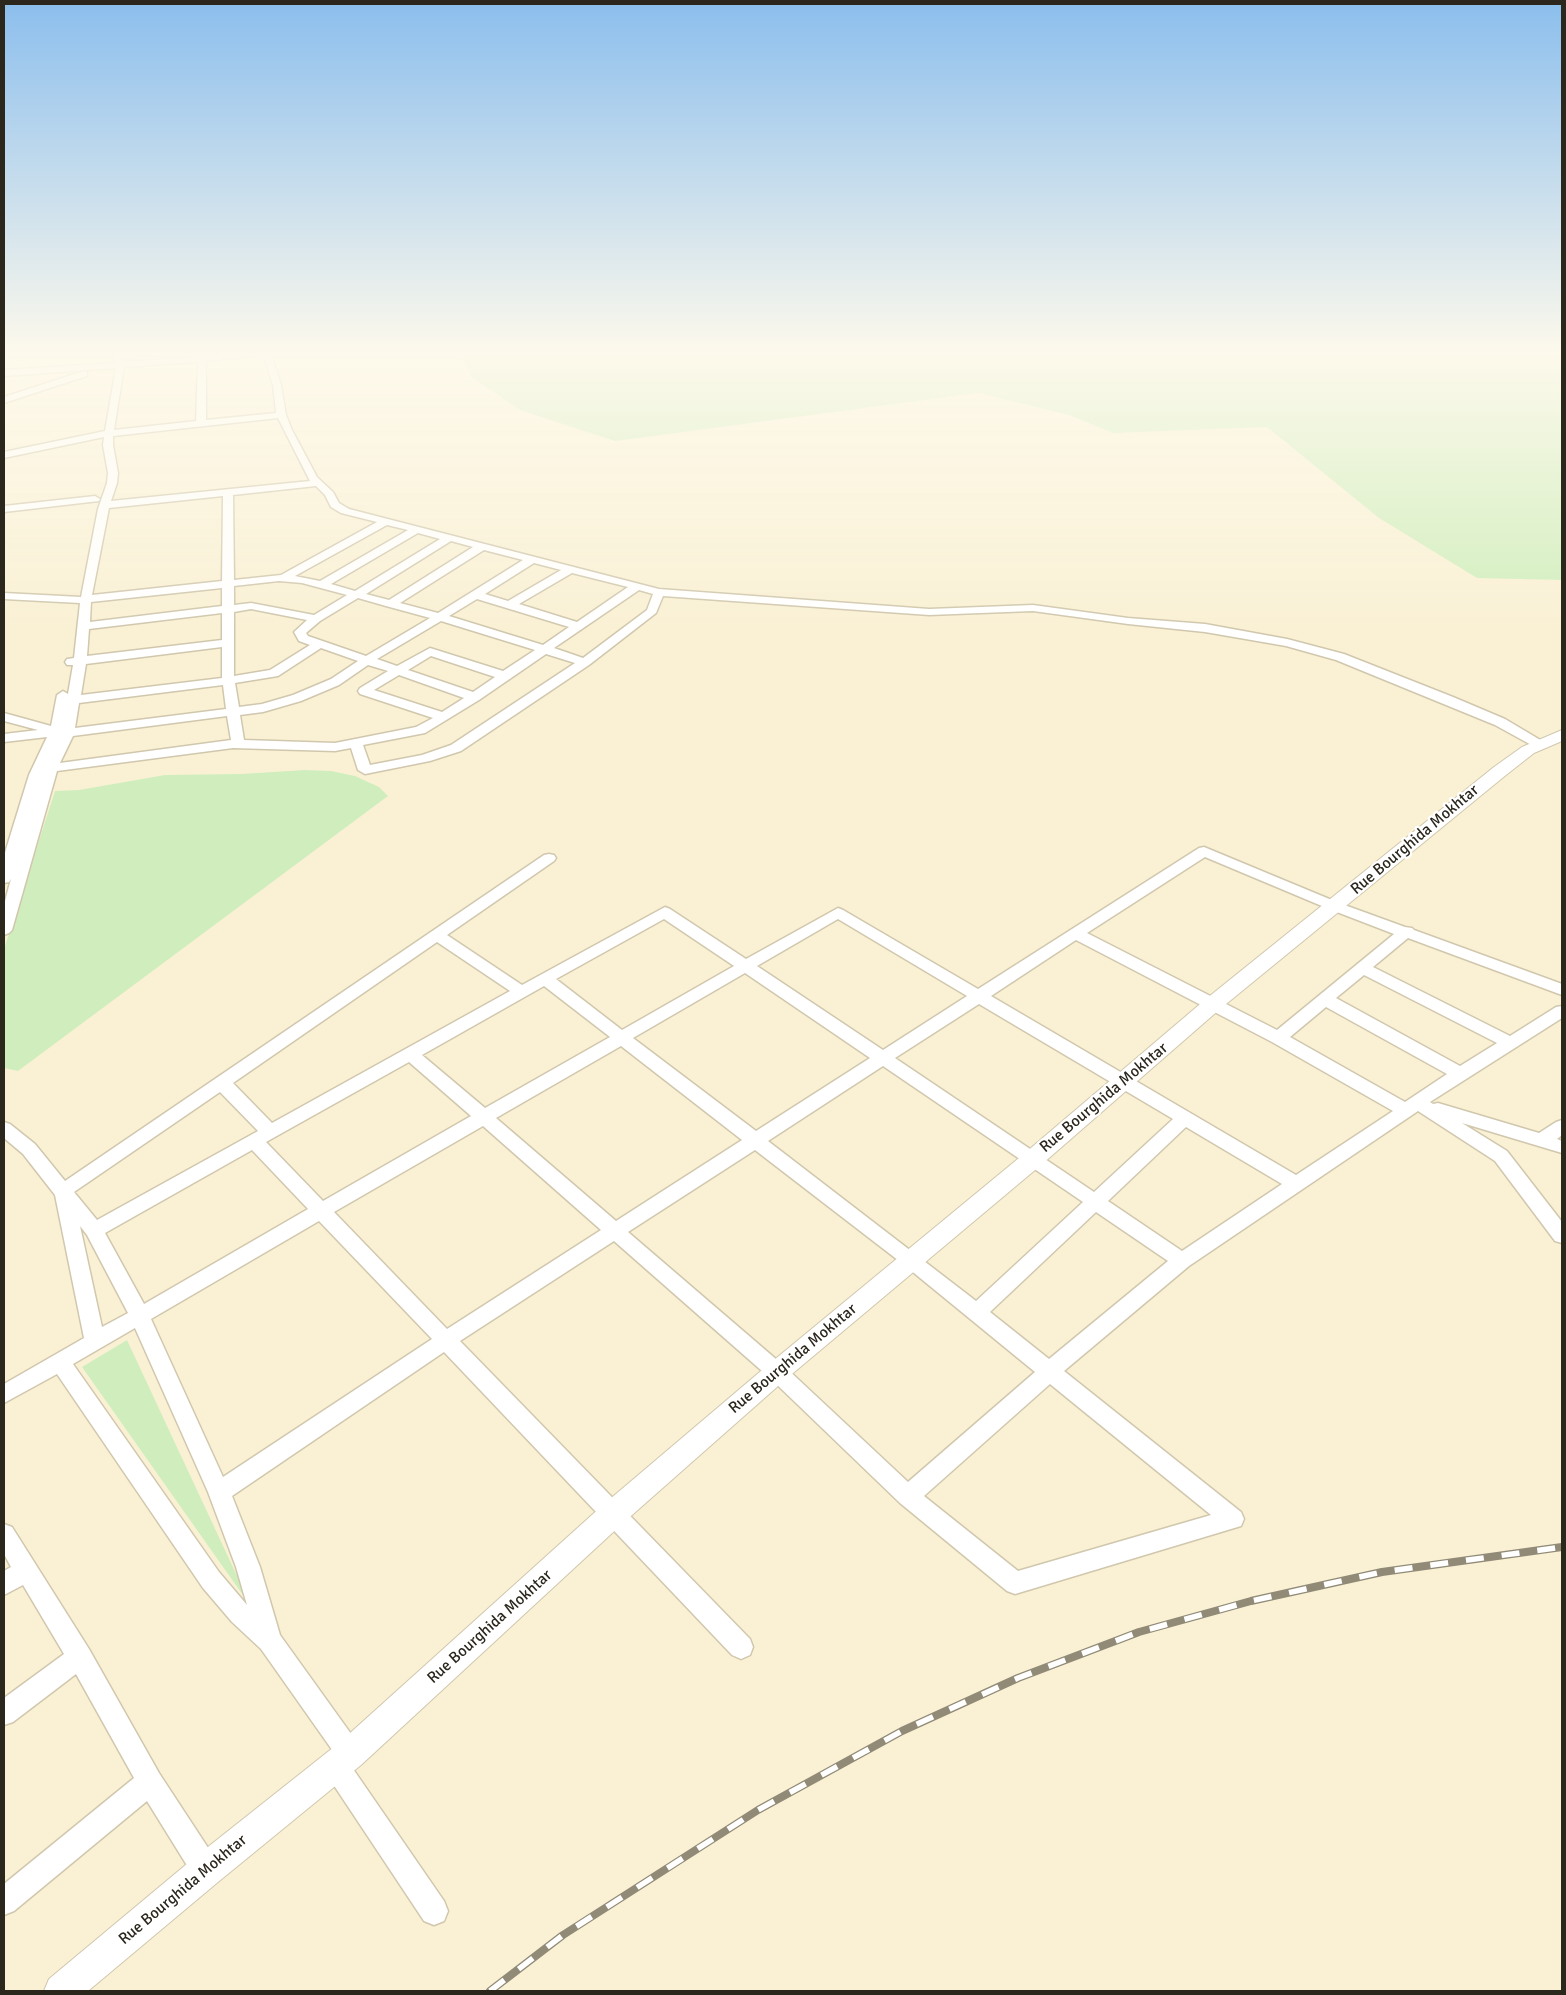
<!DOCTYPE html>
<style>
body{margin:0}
#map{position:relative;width:1566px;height:1995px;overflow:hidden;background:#faf1d5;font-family:Signika,sans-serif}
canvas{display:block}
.frame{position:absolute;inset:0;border:5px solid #2b271d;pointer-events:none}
</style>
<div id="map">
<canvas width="1566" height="1995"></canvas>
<div class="frame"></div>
</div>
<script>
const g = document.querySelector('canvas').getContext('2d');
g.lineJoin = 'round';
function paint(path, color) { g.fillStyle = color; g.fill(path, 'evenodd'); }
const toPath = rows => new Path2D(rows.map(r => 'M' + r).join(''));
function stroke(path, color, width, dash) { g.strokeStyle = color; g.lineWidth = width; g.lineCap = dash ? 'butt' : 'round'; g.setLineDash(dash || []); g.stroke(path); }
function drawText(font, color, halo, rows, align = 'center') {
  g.font = font + ' Signika,sans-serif'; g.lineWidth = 4.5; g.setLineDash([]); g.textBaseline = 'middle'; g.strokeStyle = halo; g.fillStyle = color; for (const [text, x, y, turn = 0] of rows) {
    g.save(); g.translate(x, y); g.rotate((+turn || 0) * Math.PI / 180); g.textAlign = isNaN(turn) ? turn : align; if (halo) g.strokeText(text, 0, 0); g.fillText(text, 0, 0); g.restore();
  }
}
const green = toPath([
 [459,351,1562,351,1562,580,1477,578,1379,518,1267,427,1113,433,1069,415,978,393,615,441,520,410,471,377],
 [305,770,331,771,355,776,379,787,388,796,18,1071,4,1068,4,949,55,791,79,790,165,775,241,774],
 [127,1340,252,1608,82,1367]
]);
const minor = toPath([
 [112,351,120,351,123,362,196,357,192,351,200,351,204,356,247,351,266,351,271,354,281,385,286,415,292,430,317,477,333,492,339,503,349,509,659,589,929,609,1033,605,1128,618,1205,624,1287,639,1344,654,1453,697,1505,719,1547,744,1545,747,1535,747,1495,725,1336,660,1286,646,1205,632,1128,624,1033,611,929,615,663,596,656,613,589,665,461,751,430,761,365,774,358,770,351,748,335,751,233,748,57,771,12,930,9,933,4,935,4,905,11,879,9,882,4,883,4,856,29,775,47,737,4,742,4,734,38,730,4,721,4,713,51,726,57,695,63,691,68,694,73,665,67,665,65,662,67,659,74,658,80,603,4,599,4,593,81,597,98,509,107,483,108,473,103,445,104,437,4,458,4,452,105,431,116,368,4,376,4,370,115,363,112,351],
 [260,355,264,357,273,385,276,413,206,420,206,361,260,355],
 [198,362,196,421,114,430,124,367,198,362],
 [278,418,310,481,111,501,117,483,118,473,113,445,113,436,278,418],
 [316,486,325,495,331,507,341,513,377,522,281,575,234,580,233,495,316,486],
 [223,496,222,581,92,595,109,508,223,496],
 [387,525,408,530,320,581,295,576,387,525],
 [418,533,440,539,355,591,331,584,418,533],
 [451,541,473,547,389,600,366,594,451,541],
 [484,550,523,560,438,613,400,603,484,550],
 [534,563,561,570,508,601,485,594,534,563],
 [572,573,628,587,577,622,519,604,572,573],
 [279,581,302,583,347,595,314,615,251,603,234,605,234,586,279,581],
 [222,588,222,606,90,622,91,602,222,588],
 [639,590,653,594,647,610,583,658,554,648,639,590],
 [358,598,386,606,430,618,366,656,308,636,306,633,320,621,358,598],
 [477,599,569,627,543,645,449,616,477,599],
 [251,609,307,620,294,632,299,641,310,645,270,670,234,676,234,612,251,609],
 [222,613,222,640,87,656,89,629,222,613],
 [441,621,535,650,503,671,430,648,397,666,377,659,441,621],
 [222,647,222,678,81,695,86,664,222,647],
 [321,648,358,661,331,679,293,695,262,704,239,707,235,683,278,676,321,648],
 [546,654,575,663,451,745,422,755,370,765,363,745,425,733,479,700,546,654],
 [431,656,495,677,473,692,408,670,431,656],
 [368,665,388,671,360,688,358,691,360,694,433,718,416,727,335,743,244,740,240,715,263,712,301,701,339,685,368,665],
 [399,675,464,698,442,712,374,690,399,675],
 [223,685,226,709,75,728,79,703,223,685],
 [227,716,231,740,60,763,73,736,227,716],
 [84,371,87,372,87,376,4,403,4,397,84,371],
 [95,496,100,499,99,501,4,512,4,506,95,496],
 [1204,847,1339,903,1405,927,1412,928,1414,930,1562,984,1562,995,1408,938,1373,967,1510,1036,1556,1007,1562,1006,1562,1018,1430,1102,1433,1104,1438,1103,1539,1133,1556,1122,1562,1120,1562,1135,1557,1139,1562,1141,1562,1153,1462,1123,1507,1151,1562,1222,1562,1243,1555,1241,1495,1161,1418,1111,1189,1266,1064,1371,1241,1512,1244,1519,1241,1526,1015,1594,1007,1591,900,1503,770,1378,614,1241,460,1341,750,1639,753,1647,750,1655,741,1659,732,1655,444,1352,232,1496,260,1567,280,1635,359,1745,363,1754,359,1763,351,1766,444,1901,448,1911,444,1921,434,1925,424,1921,327,1775,323,1766,327,1757,335,1754,261,1649,232,1622,203,1588,57,1374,4,1403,4,1384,84,1338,55,1195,23,1154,4,1138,4,1122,10,1124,35,1144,65,1181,544,855,549,854,554,855,556,858,554,861,447,935,522,985,665,907,670,909,746,959,838,908,843,910,978,989,1199,848,1204,847],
 [1205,857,1329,909,1394,934,1277,1030,1087,933,1205,857],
 [664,919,734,966,622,1030,556,979,664,919],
 [838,919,967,996,883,1050,757,966,838,919],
 [1076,940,1272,1042,1393,1111,1296,1175,991,996,1076,940],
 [437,942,510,991,272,1123,233,1083,437,942],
 [745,973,870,1058,756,1131,633,1038,745,973],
 [1364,975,1497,1043,1460,1066,1336,998,1364,975],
 [544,986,610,1037,485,1108,422,1055,544,986],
 [979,1004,1173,1119,1094,1192,895,1058,979,1004],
 [1326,1007,1447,1074,1405,1102,1290,1037,1326,1007],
 [621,1046,742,1140,616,1221,496,1118,621,1046],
 [409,1062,471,1116,323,1201,266,1142,409,1062],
 [883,1066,1083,1202,976,1301,768,1141,883,1066],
 [220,1092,258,1131,97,1220,74,1192,220,1092],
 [483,1126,601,1230,447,1329,334,1212,483,1126],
 [1186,1127,1282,1184,1182,1251,1108,1201,1186,1127],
 [252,1150,308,1209,144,1304,105,1233,252,1150],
 [755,1150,903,1264,1035,1372,908,1482,784,1366,628,1232,755,1150],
 [1096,1212,1168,1261,1049,1359,990,1312,1096,1212],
 [319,1221,432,1339,223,1477,151,1319,319,1221],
 [80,1226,87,1235,128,1313,102,1327,80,1226],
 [135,1328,208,1492,236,1567,247,1605,219,1572,73,1364,135,1328],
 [1050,1384,1211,1515,1018,1571,924,1496,1050,1384],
 [4,1524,12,1527,89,1649,159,1773,216,1860,219,1870,216,1880,206,1883,196,1880,147,1801,14,1911,4,1915,4,1884,134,1778,76,1674,13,1722,4,1725,4,1698,64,1654,23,1585,4,1595,4,1571,11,1567,4,1554,4,1524]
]);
const major = toPath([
 [1562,730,1562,741,1534,753,1506,775,1220,1009,1041,1165,786,1379,623,1523,361,1765,218,1882,88,1991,44,1991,49,1979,194,1858,339,1743,603,1505,768,1365,1025,1153,1206,999,1494,767,1522,747,1562,730]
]);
const rail = toPath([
 [490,1991,563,1935,758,1810,902,1731,1018,1678,1139,1632,1251,1601,1382,1572,1562,1547]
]);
const nearStreetnames = [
 ["Rue Bourghida Mokhtar",1415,840,-40],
 ["Rue Bourghida Mokhtar",1104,1098,-40],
 ["Rue Bourghida Mokhtar",793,1359,-40],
 ["Rue Bourghida Mokhtar",490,1627,-42],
 ["Rue Bourghida Mokhtar",183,1890,-40]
];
paint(green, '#d0eebd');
stroke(minor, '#d0c7ad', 3);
stroke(major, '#d0c7ad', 2);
paint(minor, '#fff');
paint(major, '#fff');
stroke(rail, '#908a77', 8);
stroke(rail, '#fff', 5.5, [18]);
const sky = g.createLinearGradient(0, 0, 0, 630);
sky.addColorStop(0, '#8bbeed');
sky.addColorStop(0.56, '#fdf9ec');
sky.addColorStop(1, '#fdf9ec00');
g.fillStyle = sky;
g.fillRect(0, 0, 1566, 630);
drawText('16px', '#2b271d', '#fff', nearStreetnames);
</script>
